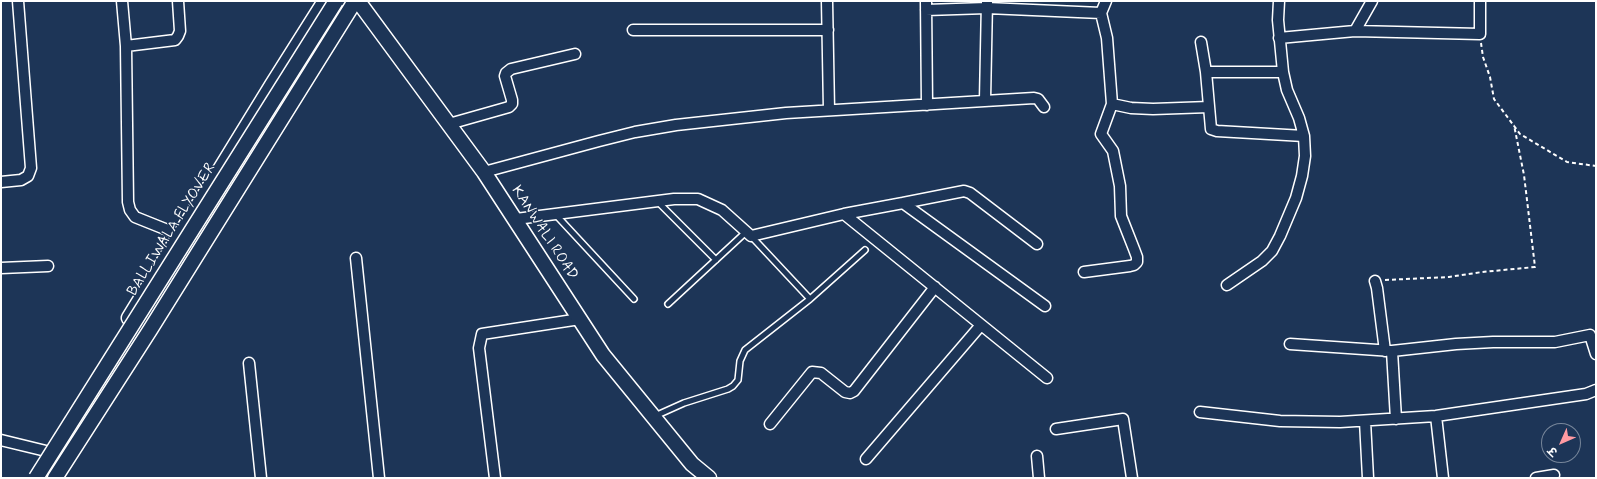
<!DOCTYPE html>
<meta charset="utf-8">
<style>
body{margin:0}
#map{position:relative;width:1597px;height:479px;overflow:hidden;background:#1d3557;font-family:Mynerve,"Playpen Sans Deva",sans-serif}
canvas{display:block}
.frame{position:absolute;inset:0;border:2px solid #fff;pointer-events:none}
.north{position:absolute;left:1541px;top:423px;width:40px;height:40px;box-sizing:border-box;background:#1d3557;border:1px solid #77869a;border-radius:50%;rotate:225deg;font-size:11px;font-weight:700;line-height:16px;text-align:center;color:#fff}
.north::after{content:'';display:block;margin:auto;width:14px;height:18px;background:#ff9aa2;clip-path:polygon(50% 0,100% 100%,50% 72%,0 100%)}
</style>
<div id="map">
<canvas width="1597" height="479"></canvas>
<div class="frame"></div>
<div class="north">उ</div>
</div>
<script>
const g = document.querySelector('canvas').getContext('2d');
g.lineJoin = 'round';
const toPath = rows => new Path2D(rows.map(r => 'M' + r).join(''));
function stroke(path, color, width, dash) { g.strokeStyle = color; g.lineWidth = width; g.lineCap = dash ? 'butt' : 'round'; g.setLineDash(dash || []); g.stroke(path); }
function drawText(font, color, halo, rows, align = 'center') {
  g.font = font + ' Mynerve,sans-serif'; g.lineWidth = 3; g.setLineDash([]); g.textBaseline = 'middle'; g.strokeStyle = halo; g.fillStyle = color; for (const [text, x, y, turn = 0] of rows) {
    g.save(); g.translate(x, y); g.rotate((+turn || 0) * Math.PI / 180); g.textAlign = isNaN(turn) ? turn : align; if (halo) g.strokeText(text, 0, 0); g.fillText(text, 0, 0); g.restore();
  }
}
const path = toPath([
 [1481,43,1483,57,1490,77,1494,99,1520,134,1567,162,1596,166],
 [1385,280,1449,277,1482,272,1535,267,1524,175,1514,125]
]);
const lane = toPath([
 [658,202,716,260],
 [556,215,634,299],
 [751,236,810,299,865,250],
 [668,304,746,232],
 [655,416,684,403,728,389,733,386,738,380,740,361,745,350,810,299]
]);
const street = toPath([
 [122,1,126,46,128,202,130,210,135,217,180,235],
 [827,1,829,110],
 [926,1,927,105],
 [1106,1,1101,13,1107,38,1112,104,1131,108,1153,109,1209,107],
 [926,10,987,8,1101,13],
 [633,30,828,30],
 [1355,31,1372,1],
 [1279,38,1355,31,1480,34,1480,1],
 [1201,42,1206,72,1211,129,1217,131,1304,136,1299,118,1287,90,1283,72,1278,20,1279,1],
 [126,46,175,40,178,36,180,31,178,1],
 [1206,72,1283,72],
 [985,100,987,1],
 [449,124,509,107,512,104,512,100,505,76,506,73,511,69,575,54],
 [484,172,599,141,635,132,676,125,786,113,1034,98,1038,99,1044,107],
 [1,182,21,180,28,176,31,168,18,1],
 [903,203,964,191,970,193,1037,244],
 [844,214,1047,378],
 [516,219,674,199,698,199,722,210,751,236,844,214,903,203,1045,306],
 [356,258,379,478],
 [1,268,48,266],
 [1084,272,1130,266,1134,265,1137,262,1137,257,1134,249,1121,216,1120,186,1113,151,1101,134,1112,104],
 [1375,281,1377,288,1385,351],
 [1227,285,1262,261,1272,251,1280,236,1296,198,1302,176,1305,156,1304,136],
 [1290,344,1392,351,1396,419],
 [1392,351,1456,344,1493,342,1555,342,1590,335,1596,354],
 [249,363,261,478],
 [1200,412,1280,421,1340,422,1436,416,1586,394,1596,390],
 [1436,416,1443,478],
 [1365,421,1368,478],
 [770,424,812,372,821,373,845,392,850,393,854,391,935,287],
 [1056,429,1123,419,1132,478],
 [1,440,46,451],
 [1037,456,1039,478],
 [866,459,981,325],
 [495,478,479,348,482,334,580,319],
 [1536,478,1554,475]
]);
const secondary = toPath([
 [358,1,484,172,603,355,692,464,709,478],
 [129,318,272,85,325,1],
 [55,478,150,330,355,1]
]);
const secondaryBridge = toPath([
 [36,478,336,1]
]);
const streetNames = [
 ["BALLIWALA FLYOVER",172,230,-58],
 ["KANWALI ROAD",544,233,57]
];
stroke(lane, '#fff', 8);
stroke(street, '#fff', 13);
stroke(secondary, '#fff', 17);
stroke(path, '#fff', 2, [4, 3]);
stroke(lane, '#1d3557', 5);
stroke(street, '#1d3557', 10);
stroke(secondary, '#1d3557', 14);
stroke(secondaryBridge, '#fff', 17, []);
stroke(secondaryBridge, '#1d3557', 14);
drawText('15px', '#fff', '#1d3557', streetNames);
</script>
